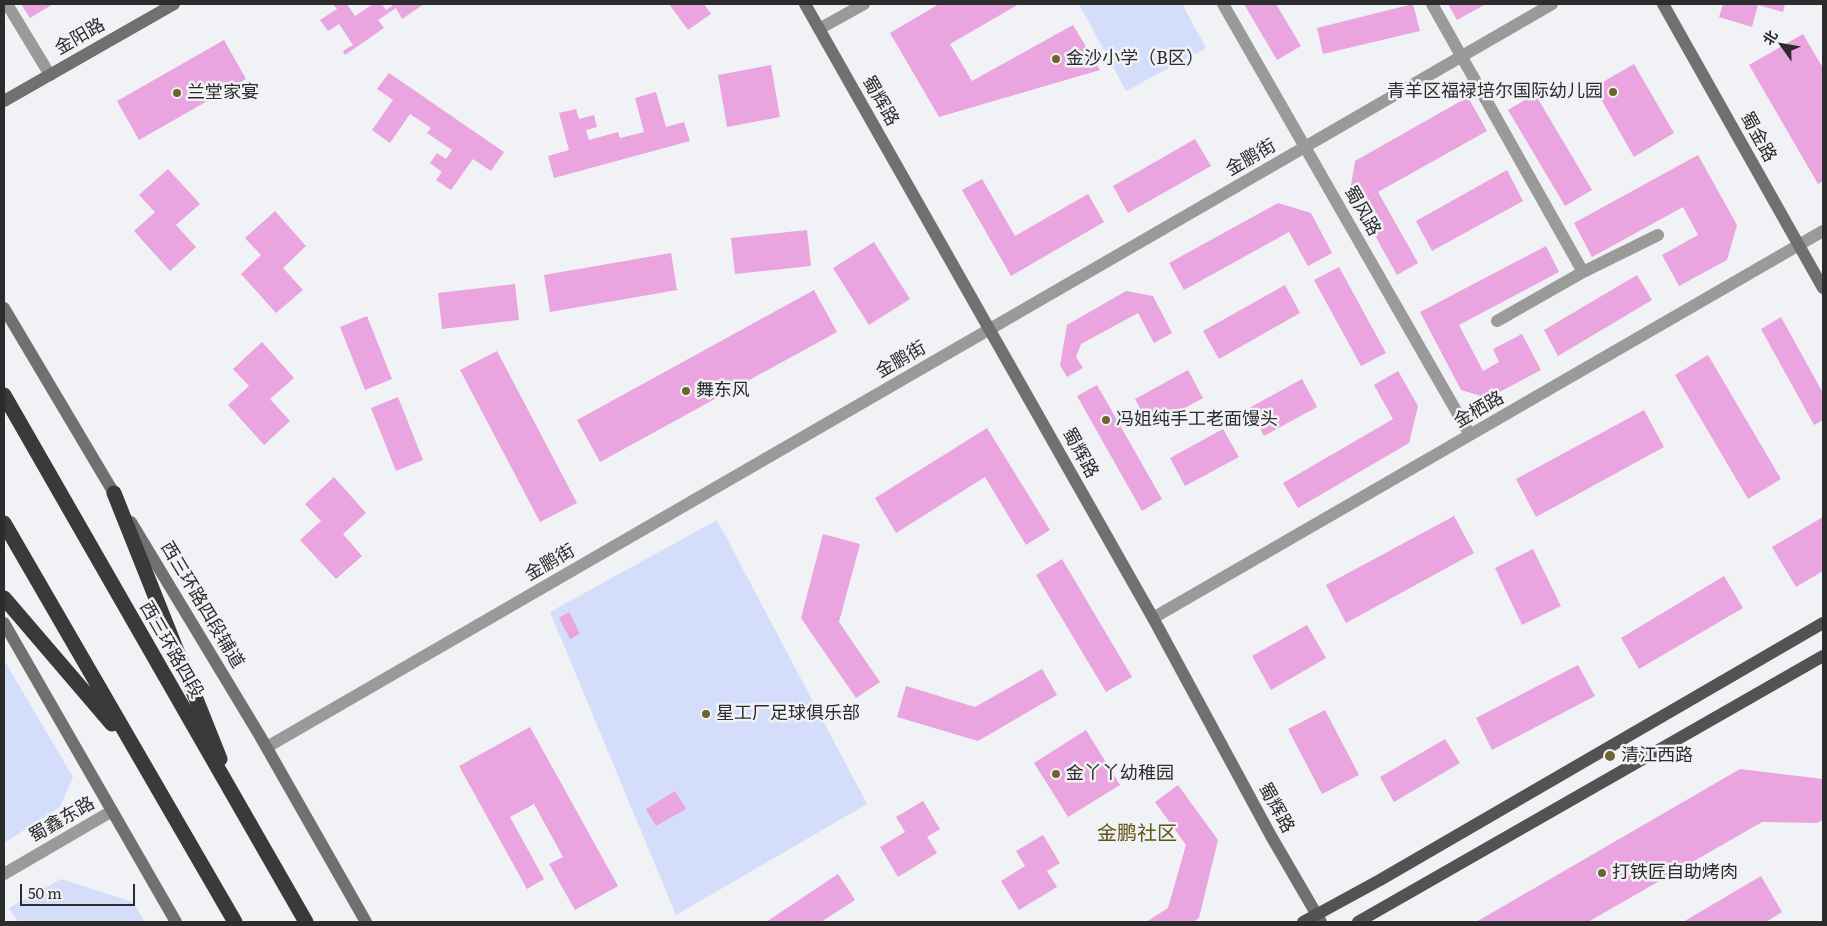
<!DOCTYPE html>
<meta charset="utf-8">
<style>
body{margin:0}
#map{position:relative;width:1827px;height:926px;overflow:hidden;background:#f1f2f5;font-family:Literata,"Noto Sans SC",serif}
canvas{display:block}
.frame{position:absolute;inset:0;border:5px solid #2c2c2d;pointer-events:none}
.north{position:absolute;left:1757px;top:20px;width:50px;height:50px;-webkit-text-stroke:4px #f1f2f5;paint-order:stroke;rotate:302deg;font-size:14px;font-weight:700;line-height:20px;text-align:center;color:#2c2c2d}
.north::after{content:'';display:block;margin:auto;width:18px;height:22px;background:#2c2c2d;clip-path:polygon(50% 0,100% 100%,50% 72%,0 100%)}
.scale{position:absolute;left:20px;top:884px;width:115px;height:22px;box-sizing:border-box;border:2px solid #2c2c2d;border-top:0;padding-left:6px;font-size:15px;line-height:18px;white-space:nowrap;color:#2c2c2d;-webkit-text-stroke:4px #f1f2f5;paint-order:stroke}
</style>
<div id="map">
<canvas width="1827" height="926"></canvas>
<div class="frame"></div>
<div class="north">北</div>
<div class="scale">50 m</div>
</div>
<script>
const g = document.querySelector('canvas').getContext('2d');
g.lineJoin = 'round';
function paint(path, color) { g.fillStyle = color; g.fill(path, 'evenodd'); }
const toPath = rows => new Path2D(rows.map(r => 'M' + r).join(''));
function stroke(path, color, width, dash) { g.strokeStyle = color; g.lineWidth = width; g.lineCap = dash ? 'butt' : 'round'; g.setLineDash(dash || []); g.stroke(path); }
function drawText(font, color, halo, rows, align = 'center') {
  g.font = font + ' Literata,"Noto Sans SC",serif'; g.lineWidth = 5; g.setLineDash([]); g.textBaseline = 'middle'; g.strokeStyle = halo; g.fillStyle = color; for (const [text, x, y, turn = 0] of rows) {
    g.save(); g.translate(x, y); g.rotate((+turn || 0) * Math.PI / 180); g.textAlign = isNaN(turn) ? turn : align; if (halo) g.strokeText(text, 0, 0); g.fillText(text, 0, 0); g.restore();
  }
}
const green = toPath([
 [1079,4,1182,4,1206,48,1126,91],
 [717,520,867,804,676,915,550,612],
 [4,660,73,777,60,807,4,843],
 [61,879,133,902,145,922,18,922,9,908]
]);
const building = toPath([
 [21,4,53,4,30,18],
 [333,4,347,4,355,16,373,4,382,4,386,10,395,4,424,4,402,19,396,8,378,20,384,28,345,55,343,51,353,45,339,24,328,31,320,20,337,9],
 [669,4,704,4,711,14,688,30],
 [939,4,1019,4,950,44,972,81,1073,25,1100,70,939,117,890,33],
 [1244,4,1276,4,1301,46,1277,60],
 [1413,4,1420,31,1323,54,1317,28],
 [1448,4,1486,4,1457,20],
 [1723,4,1785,4,1783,12,1758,5,1752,27,1719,17],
 [1803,34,1823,68,1823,181,1818,184,1749,65],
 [224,40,246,79,139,140,117,101],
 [1634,64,1674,133,1634,157,1594,87],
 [771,65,780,117,727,127,718,75],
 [389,73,504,152,491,171,473,159,451,190,436,180,442,172,430,163,437,153,446,159,452,150,427,133,431,128,410,114,390,143,372,130,393,100,377,89],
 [656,92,666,127,684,122,690,141,554,178,548,156,569,150,559,113,576,109,579,119,594,115,597,127,586,130,589,140,618,132,620,138,644,132,635,98],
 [1535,94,1592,190,1565,206,1508,110],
 [1468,97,1487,131,1378,192,1418,263,1397,275,1350,191,1355,161],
 [1195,139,1211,166,1128,213,1113,186],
 [1698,155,1737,225,1727,260,1679,286,1662,255,1698,235,1683,207,1592,257,1574,223],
 [168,169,200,204,176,225,196,247,170,271,134,231,155,212,139,195],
 [1507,170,1523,201,1432,251,1416,221],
 [982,179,1015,236,1088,194,1104,222,1011,276,962,190],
 [1278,203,1311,213,1332,253,1308,266,1289,232,1184,290,1169,263],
 [275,211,306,246,283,268,303,290,276,313,241,274,261,255,245,238],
 [807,230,811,266,735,274,731,238],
 [874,242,910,299,869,325,833,268],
 [1546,246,1559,272,1459,325,1483,371,1499,362,1493,349,1522,334,1541,370,1488,398,1461,390,1420,312],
 [671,253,677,290,550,312,544,275],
 [1339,267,1386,353,1361,366,1314,280],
 [1637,275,1652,300,1558,356,1544,330],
 [515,284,519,320,442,329,438,293],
 [1285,285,1300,313,1219,359,1203,331],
 [814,290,837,332,600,462,577,420],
 [1126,291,1153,296,1172,333,1154,343,1138,313,1081,344,1076,357,1083,368,1067,377,1060,365,1067,325],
 [367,316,392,379,365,390,340,327],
 [1781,317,1823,393,1823,420,1814,425,1761,329],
 [262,342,294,378,270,399,290,421,264,445,228,405,249,386,233,369],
 [497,351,577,503,540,522,460,370],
 [1708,355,1781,479,1748,499,1675,375],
 [1188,370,1203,398,1150,427,1135,399],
 [1398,371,1418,406,1409,443,1298,508,1283,483,1393,419,1374,385],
 [1302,379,1317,407,1264,436,1249,408],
 [1097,385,1162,499,1142,511,1077,396],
 [398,397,423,460,396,471,371,408],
 [1644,410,1664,447,1536,517,1516,479],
 [987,428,1050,530,1026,545,985,477,896,533,875,498],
 [1223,429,1239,457,1185,486,1170,458],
 [334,477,366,513,343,534,362,556,336,579,300,540,321,521,305,504],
 [1454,516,1474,553,1346,623,1326,585],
 [1823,517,1823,571,1796,587,1772,547],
 [823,534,860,544,839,622,880,682,856,698,801,618],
 [1533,549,1561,606,1522,625,1495,568],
 [1062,559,1132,677,1106,692,1036,575],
 [1724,576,1743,608,1639,669,1621,638],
 [569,612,580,634,570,639,559,618],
 [1307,625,1326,658,1271,690,1252,656],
 [1578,665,1595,696,1492,750,1476,718],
 [1042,669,1057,695,978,741,897,717,906,686,975,707],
 [1325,710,1359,775,1322,794,1288,729],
 [530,727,618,886,575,910,549,864,563,857,534,804,510,817,544,879,527,889,459,766],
 [1086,730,1120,785,1068,817,1034,763],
 [1445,739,1460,763,1394,802,1380,777],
 [1740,769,1823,779,1823,820,1817,823,1762,822,1588,922,1476,922],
 [1178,785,1218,840,1199,918,1193,922,1146,922,1168,908,1186,845,1155,802],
 [675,791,686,809,656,826,646,809],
 [923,801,940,829,927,837,937,853,898,877,880,847,905,832,896,817],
 [1043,835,1060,863,1047,871,1057,887,1019,910,1001,881,1025,866,1016,851],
 [838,874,855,900,821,922,766,922],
 [1761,876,1782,912,1766,922,1683,922]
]);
const street = toPath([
 [7,4,50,75],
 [1223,4,1470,435],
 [1432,4,1583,272],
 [819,29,864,4],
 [1497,321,1583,272,1658,235],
 [1153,618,1823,231],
 [267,747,1552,4],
 [4,874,112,811]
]);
const secondary = toPath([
 [805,4,1153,618,1271,836,1321,922],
 [1663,4,1823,288],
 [4,101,174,4],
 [4,308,118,500],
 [131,522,260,736,366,922],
 [4,623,176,922]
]);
const primary = toPath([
 [1303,922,1380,880,1823,623],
 [1358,922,1823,656]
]);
const highway = toPath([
 [4,395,306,922],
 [114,493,220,759],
 [4,523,235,922],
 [4,598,112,724]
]);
const markers = [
 [1056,59,5,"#6d6431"],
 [1613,92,5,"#6d6431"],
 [177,93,5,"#6d6431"],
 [686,391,5,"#6d6431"],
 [1106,420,5,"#6d6431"],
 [706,714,5,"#6d6431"],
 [1610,756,6,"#6d6431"],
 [1056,774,5,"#6d6431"],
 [1602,873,5,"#6d6431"]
];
const streetNames = [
 ["金阳路",80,37,-30],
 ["蜀辉路",880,101,60],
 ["蜀金路",1758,137,61],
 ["金鹏街",1251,158,-30],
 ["蜀风路",1362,211,60],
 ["金鹏街",901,360,-30],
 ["金栖路",1479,410,-30],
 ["蜀辉路",1080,453,61],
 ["金鹏街",550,563,-30],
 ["西三环路四段辅道",202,605,59],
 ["西三环路四段",171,650,60],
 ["蜀辉路",1276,808,61],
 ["蜀鑫东路",62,820,-30]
];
const poiNames = [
 ["金沙小学（B区）",1066,59],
 ["青羊区福禄培尔国际幼儿园",1603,92,"right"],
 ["兰堂家宴",187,93],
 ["舞东风",696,391],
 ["冯姐纯手工老面馒头",1116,420],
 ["星工厂足球俱乐部",716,714],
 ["清江西路",1621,756],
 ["金丫丫幼稚园",1066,774],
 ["打铁匠自助烤肉",1612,873]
];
const quarterNames = [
 ["金鹏社区",1137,834]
];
paint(green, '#d4ddfa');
paint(building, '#eaa4df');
stroke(street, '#9a9a99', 12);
stroke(secondary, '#71706e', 12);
stroke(primary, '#545351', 12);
stroke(highway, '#3b3a38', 15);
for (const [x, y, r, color] of markers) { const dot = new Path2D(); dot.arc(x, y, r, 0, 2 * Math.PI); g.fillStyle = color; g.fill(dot); stroke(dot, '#f1f2f5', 2); }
drawText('18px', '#2c2c2d', '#f1f2f5', streetNames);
drawText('18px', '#2c2c2d', '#f1f2f5', poiNames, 'left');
drawText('20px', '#5f5518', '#f1f2f5', quarterNames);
</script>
